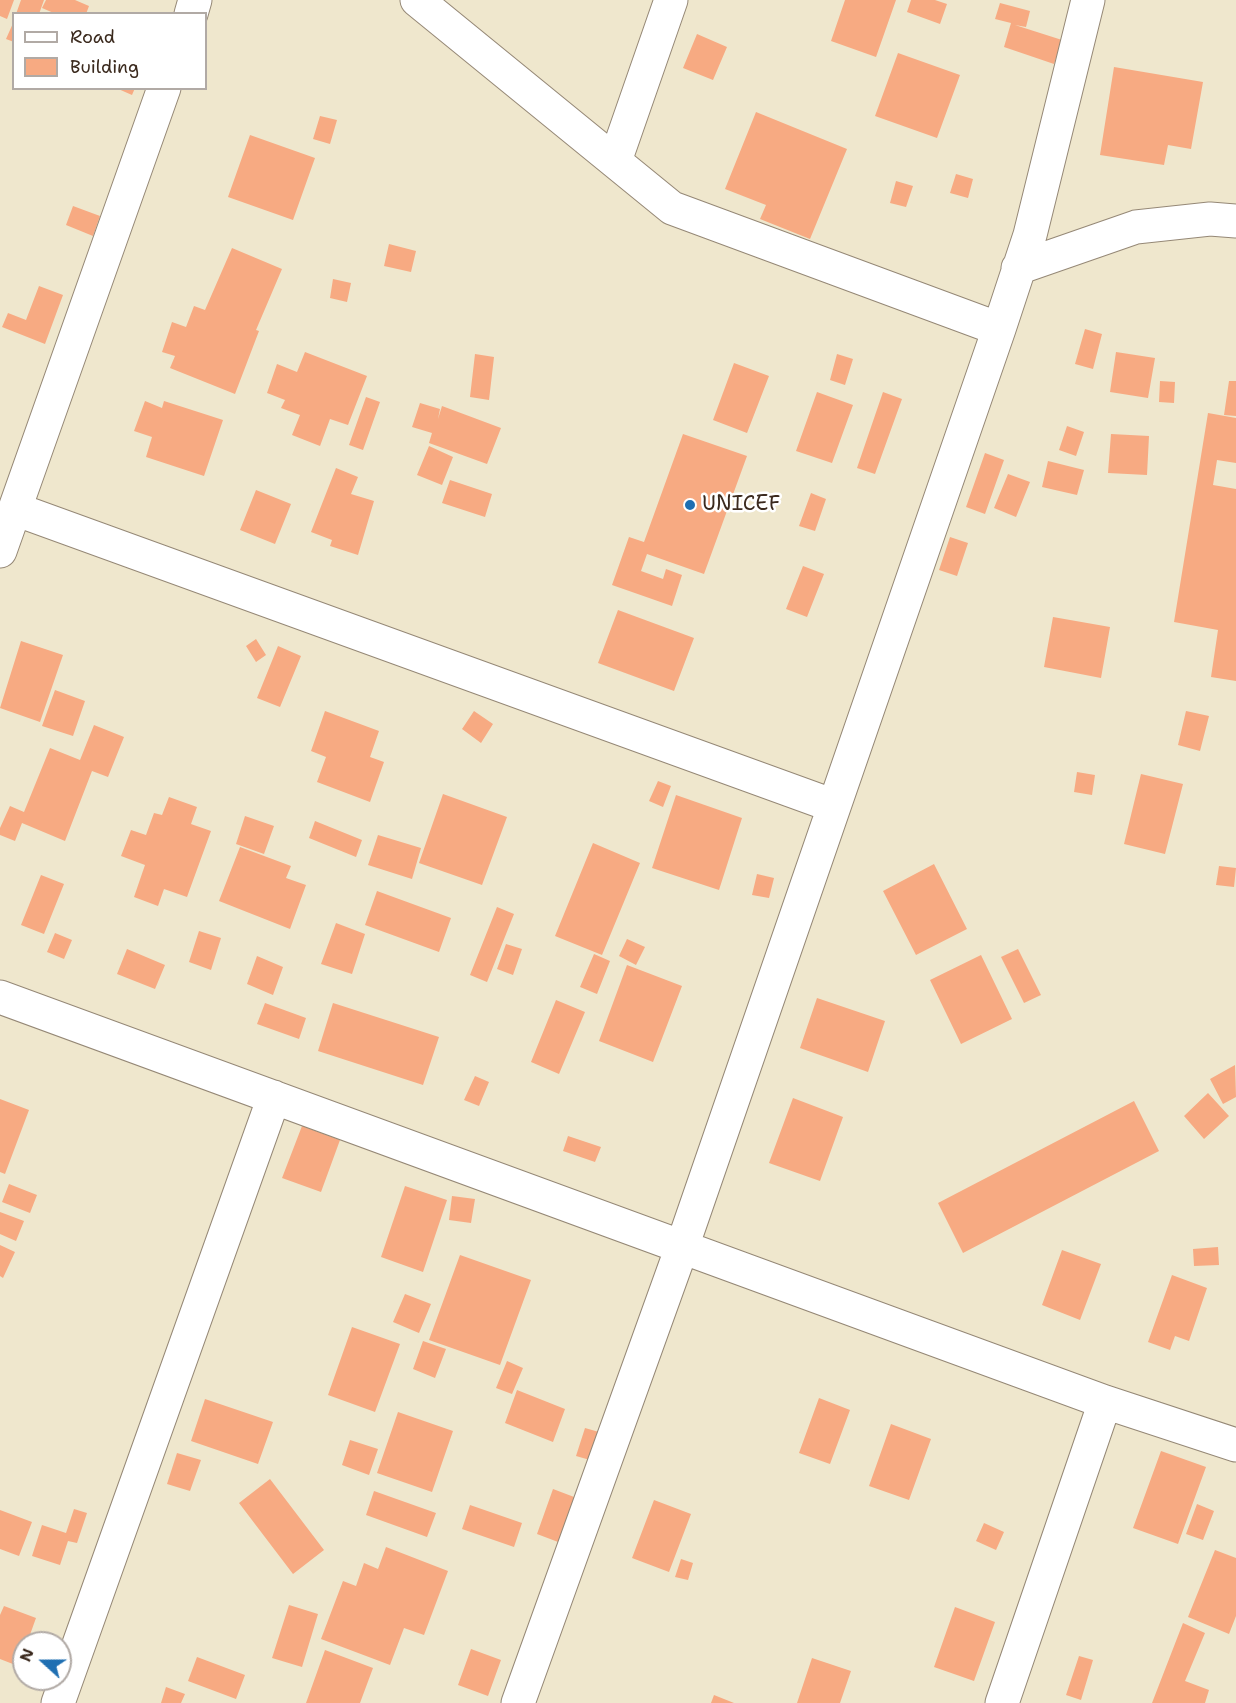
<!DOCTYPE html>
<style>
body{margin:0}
#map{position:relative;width:1236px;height:1703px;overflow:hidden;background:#efe7cd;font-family:"Shantell Sans",sans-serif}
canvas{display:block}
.legend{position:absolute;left:12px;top:12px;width:195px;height:78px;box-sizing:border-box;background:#fff;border:2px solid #b1aaa5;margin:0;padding:8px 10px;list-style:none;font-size:18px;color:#3b2a1e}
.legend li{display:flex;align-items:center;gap:12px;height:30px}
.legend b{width:30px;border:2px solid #b1aaa5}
.north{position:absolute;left:12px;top:1631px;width:60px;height:60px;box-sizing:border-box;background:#fff;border:2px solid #b1aaa5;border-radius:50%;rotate:291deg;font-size:16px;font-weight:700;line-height:24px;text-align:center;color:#3b2a1e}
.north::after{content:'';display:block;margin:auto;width:21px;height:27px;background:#1f6fb2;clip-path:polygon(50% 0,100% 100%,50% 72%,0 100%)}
</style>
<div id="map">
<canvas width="1236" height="1703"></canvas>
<ul class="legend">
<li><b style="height:8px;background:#fff"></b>Road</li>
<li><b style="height:16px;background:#f7aa82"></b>Building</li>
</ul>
<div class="north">N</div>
</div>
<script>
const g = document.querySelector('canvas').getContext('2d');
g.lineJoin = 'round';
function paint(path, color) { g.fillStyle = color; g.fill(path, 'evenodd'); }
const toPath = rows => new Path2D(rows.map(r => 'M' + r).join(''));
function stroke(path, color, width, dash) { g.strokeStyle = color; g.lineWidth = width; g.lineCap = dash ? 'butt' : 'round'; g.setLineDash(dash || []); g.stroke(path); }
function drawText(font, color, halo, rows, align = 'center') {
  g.font = font + ' "Shantell Sans",sans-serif'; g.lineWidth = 5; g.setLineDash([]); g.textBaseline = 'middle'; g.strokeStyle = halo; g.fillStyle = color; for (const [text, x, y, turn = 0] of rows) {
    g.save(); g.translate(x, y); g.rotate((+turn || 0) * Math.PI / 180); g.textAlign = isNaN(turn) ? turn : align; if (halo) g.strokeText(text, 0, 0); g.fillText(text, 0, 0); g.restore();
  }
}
const building = toPath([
 [0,0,14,0,7,19,0,16],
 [21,0,44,0,39,14,16,14],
 [46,0,75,0,89,6,86,14,56,14,42,8],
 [845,0,896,0,876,57,831,41],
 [911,0,935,0,947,4,940,24,907,12],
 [1000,3,1030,11,1026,27,1015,25,1062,40,1054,64,1004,47,1011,23,995,19],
 [14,21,14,42,6,39],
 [697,34,727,47,713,80,683,68],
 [898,53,960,75,937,138,875,116],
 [1114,67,1203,82,1191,149,1168,145,1164,165,1100,155],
 [116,88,135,88,132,95],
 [756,112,847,149,810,239,760,219,766,205,725,189],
 [320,116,337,120,330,144,313,139],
 [250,135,315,158,293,220,228,197],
 [956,174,973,179,968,198,950,193],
 [896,181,913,186,906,207,890,203],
 [73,206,100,216,93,236,66,225],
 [389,244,416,251,411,272,384,266],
 [232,248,282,269,256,330,259,331,235,394,170,368,175,356,162,352,172,322,186,327,194,306,205,310],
 [333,279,351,283,347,302,330,298],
 [39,286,63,295,45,344,2,327,8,313,26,320],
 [1085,329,1102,334,1093,369,1075,364],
 [305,352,367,376,348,425,330,419,320,446,292,435,300,415,281,408,285,400,267,393,277,364,297,372],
 [1116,352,1155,358,1148,398,1110,392],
 [475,354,494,357,489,400,470,397],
 [837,354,853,359,845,385,830,380],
 [734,363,769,376,747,433,713,420],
 [1160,381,1175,382,1174,403,1159,402],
 [1229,381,1236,381,1236,416,1224,415],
 [817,392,853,405,832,463,796,451],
 [883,392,902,399,875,474,857,468],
 [366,397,380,402,363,450,349,445],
 [145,401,162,408,164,401,223,420,204,476,146,457,152,437,134,431],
 [420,403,440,409,438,419,442,406,501,428,487,464,429,443,432,433,412,427],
 [1208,413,1236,418,1236,463,1217,460,1213,485,1236,489,1236,681,1211,677,1218,630,1174,622],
 [1067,426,1084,432,1076,456,1059,450],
 [683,434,747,456,704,574,647,554,641,571,663,579,666,569,682,575,672,606,612,585,629,537,644,542],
 [1111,434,1149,436,1147,475,1108,473],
 [429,446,453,457,442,485,417,475],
 [985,453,1004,460,985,514,966,507],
 [1048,461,1084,470,1077,495,1042,487],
 [336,468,358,477,351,494,374,501,358,555,330,546,332,540,311,532],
 [1008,474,1030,482,1016,517,994,508],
 [450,480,492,494,485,517,442,503],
 [256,490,291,504,275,544,240,530],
 [811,493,826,499,815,531,799,526],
 [950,537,968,543,957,576,939,570],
 [803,566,824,574,807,617,786,609],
 [618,610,694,638,674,691,598,663],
 [1053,617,1110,627,1101,678,1044,667],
 [256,639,266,655,256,662,246,646],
 [21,641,63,655,40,722,0,708],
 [278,646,301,656,280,707,257,698],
 [55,690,85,701,73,736,42,726],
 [325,711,379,731,370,757,384,762,370,802,317,782,326,757,311,751],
 [474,711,493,724,481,743,462,729],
 [1186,711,1209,716,1200,751,1178,745],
 [94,725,124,737,108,777,92,771,65,841,22,823,15,841,0,835,0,828,10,806,24,812,50,748,80,760],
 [1077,772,1095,775,1092,795,1074,792],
 [1141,774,1183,784,1165,854,1124,844],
 [658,781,671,786,663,807,649,801],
 [443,794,507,817,482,885,419,863],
 [676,795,742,818,719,890,652,868],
 [169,797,197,807,191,824,211,831,187,897,164,889,158,906,134,897,145,865,121,856,131,830,146,835,154,813,162,815],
 [245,816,274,826,264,854,236,844],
 [315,821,362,840,356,857,309,838],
 [378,835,421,848,412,879,368,865],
 [593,843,640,863,602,955,555,936],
 [240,847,291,866,286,878,306,885,290,929,219,901],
 [934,864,967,929,916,955,883,891],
 [1219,866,1236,868,1234,887,1216,885],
 [757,874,774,878,769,898,752,895],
 [41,875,64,884,44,934,21,925],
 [377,891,451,918,439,952,365,925],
 [497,907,514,914,487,982,470,975],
 [336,923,365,934,352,974,321,964],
 [199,931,221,938,211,970,189,962],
 [55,933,72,940,64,959,47,952],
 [627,939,645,947,636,965,619,956],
 [506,944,522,949,513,975,497,969],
 [127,949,165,965,155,989,117,974],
 [1018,949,1041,995,1024,1003,1001,957],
 [594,954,610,961,597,994,580,987],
 [981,955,1012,1019,961,1044,930,980],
 [257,956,283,967,273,995,247,984],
 [627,965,682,986,653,1062,599,1041],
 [817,998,885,1021,868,1072,800,1048],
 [556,1000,585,1012,559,1074,531,1062],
 [265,1003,306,1018,299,1039,257,1024],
 [333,1003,439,1037,423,1085,318,1051],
 [1235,1065,1236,1097,1223,1104,1210,1079],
 [475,1076,489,1082,479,1106,464,1100],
 [1208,1093,1229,1116,1204,1139,1184,1116],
 [793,1098,843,1117,820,1181,769,1163],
 [0,1099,29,1110,5,1174,0,1172],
 [1134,1101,1159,1151,963,1253,938,1203],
 [302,1126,340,1140,321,1192,282,1178],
 [568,1136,601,1147,595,1162,563,1151],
 [9,1184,37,1195,30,1213,2,1202],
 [405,1186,447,1200,423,1272,381,1257],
 [452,1196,475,1199,471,1223,449,1220],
 [0,1212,24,1221,16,1241,0,1234],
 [0,1245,15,1252,3,1278,0,1276],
 [1218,1247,1219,1265,1194,1266,1193,1249],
 [1062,1250,1101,1264,1080,1320,1042,1305],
 [460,1255,531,1280,500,1365,429,1340],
 [1172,1275,1207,1288,1189,1341,1175,1336,1170,1350,1148,1342],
 [405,1294,431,1304,419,1333,393,1322],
 [352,1327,400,1344,375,1412,328,1395],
 [423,1341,446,1349,435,1378,413,1369],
 [507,1361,523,1368,512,1394,496,1388],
 [517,1390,565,1409,553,1442,505,1423],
 [819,1398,850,1410,830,1464,799,1453],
 [205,1399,273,1422,258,1464,191,1441],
 [398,1412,453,1431,432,1492,377,1473],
 [891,1424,931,1439,909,1500,869,1486],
 [585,1428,606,1434,597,1462,576,1456],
 [350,1440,378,1449,369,1475,342,1465],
 [1161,1451,1206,1467,1178,1544,1133,1528],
 [177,1453,201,1460,190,1491,167,1484],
 [270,1479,324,1550,293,1574,239,1503],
 [553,1489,582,1500,566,1545,537,1534],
 [374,1491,436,1513,427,1537,366,1515],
 [654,1500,691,1514,669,1572,632,1558],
 [1197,1504,1214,1511,1203,1540,1186,1534],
 [470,1505,522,1523,514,1547,462,1529],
 [74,1509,87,1513,77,1543,68,1541,60,1565,32,1556,42,1525,66,1533],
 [0,1510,32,1522,19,1556,0,1549],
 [984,1523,1004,1532,996,1550,976,1541],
 [386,1547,448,1571,424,1635,404,1628,390,1665,321,1639,343,1581,356,1586,364,1563,378,1569],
 [1215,1550,1236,1558,1236,1616,1229,1634,1188,1617],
 [681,1559,693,1563,688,1580,675,1577],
 [289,1605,318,1614,302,1667,272,1658],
 [4,1606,36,1618,27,1643,24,1643,24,1650,18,1666,0,1659,0,1615],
 [955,1607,995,1622,974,1681,934,1667],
 [1183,1623,1205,1633,1185,1681,1209,1690,1205,1703,1152,1703],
 [471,1649,501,1660,488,1696,458,1685],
 [325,1650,373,1668,360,1703,306,1703],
 [1079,1656,1093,1660,1081,1700,1066,1695],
 [197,1657,245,1675,236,1699,188,1681],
 [812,1658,851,1671,840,1703,797,1703],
 [166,1687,185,1694,181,1703,161,1703],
 [714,1695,734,1703,711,1703]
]);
const minor = toPath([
 [417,0,672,208,999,329],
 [191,14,195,0],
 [615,161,671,0],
 [1018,268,1136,227,1210,219,1236,221],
 [15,509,834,806],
 [0,551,164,88],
 [0,997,1105,1402,1236,1445],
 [58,1703,274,1097],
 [518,1703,682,1247,999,329,1030,235,1088,0],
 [1002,1703,1105,1402]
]);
const markers = [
 [690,505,6,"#1f6fb2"]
];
const poiNames = [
 ["UNICEF",702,505]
];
paint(building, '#f7aa82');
stroke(minor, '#958876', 35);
stroke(minor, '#fff', 33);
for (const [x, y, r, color] of markers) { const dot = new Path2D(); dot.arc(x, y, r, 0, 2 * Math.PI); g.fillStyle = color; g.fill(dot); stroke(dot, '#fff', 2); }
drawText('21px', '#3b2a1e', '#fff', poiNames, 'left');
</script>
